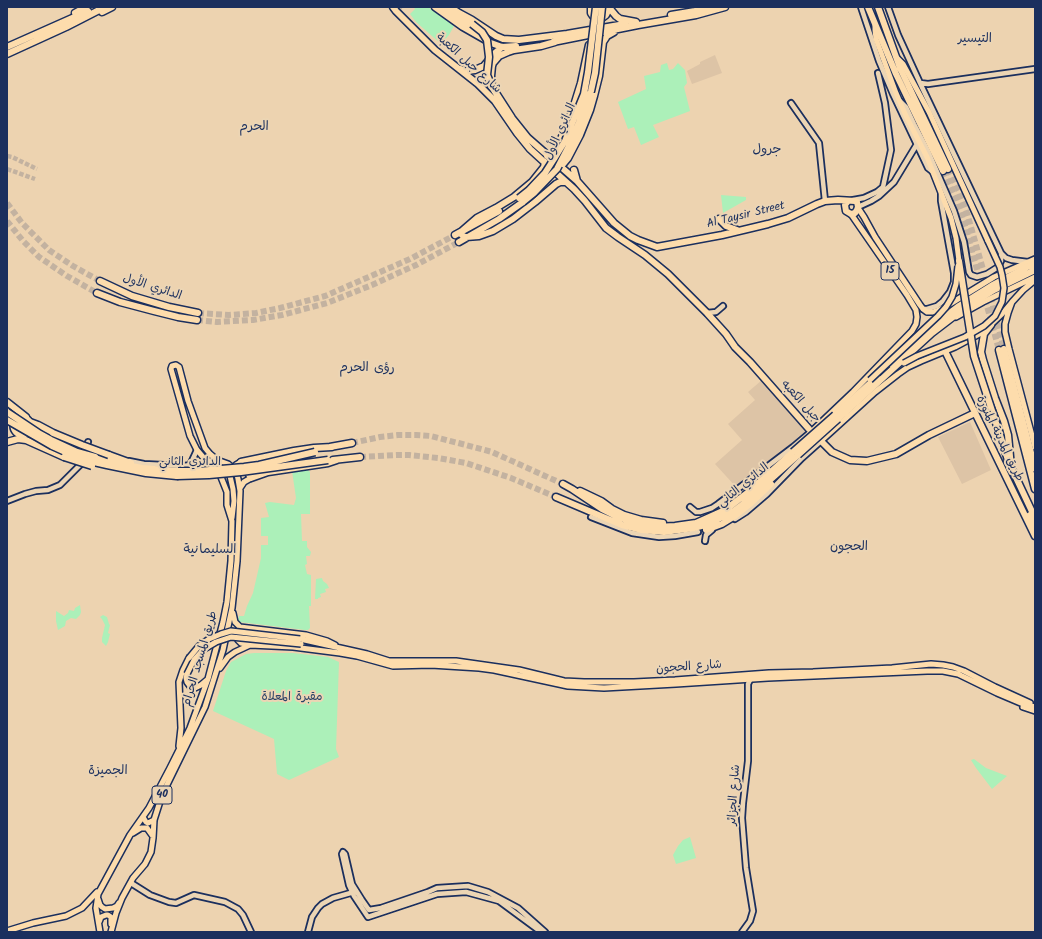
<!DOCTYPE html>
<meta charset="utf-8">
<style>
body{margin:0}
#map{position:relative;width:1042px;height:939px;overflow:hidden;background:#edd3b0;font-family:Kalam,sans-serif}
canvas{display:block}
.frame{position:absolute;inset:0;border:8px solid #1b2f5e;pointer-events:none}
</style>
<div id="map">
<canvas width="1042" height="939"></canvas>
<div class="frame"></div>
</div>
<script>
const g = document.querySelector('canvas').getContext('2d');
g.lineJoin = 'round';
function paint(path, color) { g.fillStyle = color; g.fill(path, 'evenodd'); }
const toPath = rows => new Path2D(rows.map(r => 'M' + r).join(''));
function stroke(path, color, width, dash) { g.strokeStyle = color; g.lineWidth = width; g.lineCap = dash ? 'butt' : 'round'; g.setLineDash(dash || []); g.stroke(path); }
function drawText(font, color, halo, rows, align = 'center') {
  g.font = font + ' Kalam,"Playpen Sans Arabic",sans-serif'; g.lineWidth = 4; g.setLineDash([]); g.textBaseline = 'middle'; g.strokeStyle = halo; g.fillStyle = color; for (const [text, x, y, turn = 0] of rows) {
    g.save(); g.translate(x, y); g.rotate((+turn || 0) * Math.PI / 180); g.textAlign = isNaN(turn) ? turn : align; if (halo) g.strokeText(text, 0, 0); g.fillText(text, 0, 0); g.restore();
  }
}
const built = toPath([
 [715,55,722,73,692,84,687,71,700,64,700,62],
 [762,380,809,432,794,444,788,446,736,487,715,464,742,440,728,424,755,400,748,392],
 [970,422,991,470,962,484,938,437]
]);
const green = toPath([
 [414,7,428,7,454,26,449,35,441,44,416,22,410,14,415,9],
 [667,63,669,70,673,69,678,63,685,70,687,83,684,87,690,111,653,125,659,137,641,145,634,127,628,129,618,102,646,89,644,76,660,72,661,65],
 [721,195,746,197,746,200,723,213],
 [307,469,310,472,310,514,301,514,302,541,307,541,307,547,311,552,310,556,306,556,307,564,305,565,307,574,311,575,311,606,309,606,310,628,308,630,305,630,239,622,238,620,239,616,244,616,247,606,253,593,261,558,261,545,268,545,268,536,261,536,261,518,269,517,265,503,270,502,294,505,296,498,292,471],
 [322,578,323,581,327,584,329,588,325,589,326,592,320,594,321,597,318,598,318,599,315,599,316,579],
 [80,605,81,612,80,615,76,619,71,618,66,621,65,626,58,630,56,621,56,611,64,616,68,613,69,610,74,611,75,608],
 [103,615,107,617,109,624,110,625,108,633,110,634,108,642,106,646,102,642,102,638,105,625,102,619,100,617],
 [254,653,293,653,328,657,339,662,336,749,339,757,289,780,277,774,274,739,213,711,226,671,231,662,246,654],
 [974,759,986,768,1007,776,992,789,976,768,971,760],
 [690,837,696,858,676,864,673,855,678,846,683,840]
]);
const secondaryTunnel = toPath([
 [7,156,12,157,37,169],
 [7,169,35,179]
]);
const highwayTunnel = toPath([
 [397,7,401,10],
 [948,169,959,191,967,213,988,287,1004,349],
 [943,171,955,197,964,222,999,350],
 [7,203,22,223,49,250,73,266,100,281],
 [7,221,23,241,39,257,67,276,97,293],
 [198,313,229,315,256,313,280,308,325,296,410,259,455,235],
 [197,320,217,322,253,320,282,315,327,303,372,285,416,265,459,242],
 [352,443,380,437,398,435,416,435,431,436,466,445,492,452,563,484],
 [360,457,396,455,409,455,438,458,466,463,511,478,556,497]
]);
const secondary = toPath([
 [861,7,879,61,893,94,928,168,933,172],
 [888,7,898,35,920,83,1001,253,1006,258,1012,260,1028,262],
 [920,83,928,84,1035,69],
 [900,101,906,107,914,124,927,149,954,211,964,242,969,272,971,275,977,277,987,274,998,267,1001,261,1001,253],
 [791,103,819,143,825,201],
 [853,200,864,198,877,192,883,187,891,150,885,103,878,73],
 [858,207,871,201,879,196,894,182,917,144],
 [923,309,927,309,937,306,943,301,950,292,954,282,954,273,941,201,941,194],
 [707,313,716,312,723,306],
 [129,461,144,464,184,466,190,465,197,450],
 [7,501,25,494,36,491,48,490,60,485,80,465,88,442],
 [690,507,696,512,700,512,712,508,718,504,793,447,812,431],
 [591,517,632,533,659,537,675,536,698,532],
 [735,519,746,512,767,494,802,458,821,441],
 [705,541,706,535,712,530],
 [131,883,150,895,169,902,176,903,194,895,225,902,238,909,243,915,251,932],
 [308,932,312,917,318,908,322,904,333,898,354,892],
 [541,932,499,901,466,892,437,894,368,917,354,896,349,885,342,854,343,852,345,854,352,884,362,900,369,910,381,908,428,892,437,888,468,886,488,892,518,908,545,932],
 [742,932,750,921,753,911,746,868,742,818,743,803,748,761,748,684,750,680]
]);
const primary = toPath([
 [875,26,875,30,876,39,896,93,906,116,927,157,951,218,956,238,959,261],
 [897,58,903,64,929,112,988,241],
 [858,208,864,217,875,237,920,305,923,309,927,312,933,312,939,310,950,304,994,277,1035,259],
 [1035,280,1023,290,1012,302,1008,313,1005,324,1005,332,1009,349,1035,447],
 [956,317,983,302,1035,277],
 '13 426a9 9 0 1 1 18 0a9 9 0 1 1-18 0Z',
 [812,431,853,392,912,331,916,324,917,317,916,310,907,295,851,214],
 [821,441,875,392,898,374,908,367,921,361,955,347,983,332,1002,314,1012,302],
 [240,488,244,482,251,478,248,474,247,468],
 [232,518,234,501,233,489,230,476,231,471,236,465,241,462],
 [233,613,235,622,240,627,306,635,327,641,335,645],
 [247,628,239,629,236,634,238,640,241,643,250,645,293,647,340,653,357,656,393,666,431,665,479,668,494,670,568,686,604,688,676,684,768,678,927,671,943,671,958,674,997,693,1023,704,1035,707],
 [300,639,367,654,389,661,456,661,519,670,564,681,584,682,634,682,675,680,769,673,813,672,892,668,931,664,943,665,953,667,964,671,995,687,1030,703],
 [220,668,228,657,235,652,250,645],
 [187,674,186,678,187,682,190,686,195,688,201,685,207,680],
 [1023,707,1035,711],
 [179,746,181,728,179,682,183,670,189,658],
 [143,817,146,822,148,823,154,820],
 [133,833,141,828,147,828,152,835],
 [98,899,100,905,102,907,105,909,113,908,117,906,119,903],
 [99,922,101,917,106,915,108,915,111,917,111,924],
 [7,931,33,923,66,916,82,908,97,892],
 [100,932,96,908,98,894,130,835,149,808,170,768,190,728,208,679,223,622,227,602,231,561,232,521,227,505,227,492,217,467,203,457,197,450,190,436,171,369,172,366,176,365,179,367,188,401,205,448,210,454,217,460,228,464,236,471,238,479,240,491,237,561,232,608,223,650,205,707,162,795,154,820,153,838,151,852,145,864,133,878,122,898,116,913,111,932]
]);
const highway = toPath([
 [393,7,396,11,435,50,478,84,495,101,517,133,530,149,554,171,574,189,585,201,606,228,618,237,645,255,668,274,707,313,726,334,735,347,750,362,809,429,832,452,850,460,867,461,896,454,929,435,975,413],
 [435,7,463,27,491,43,502,47,516,46],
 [442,7,476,29],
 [450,7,459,13,472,20,496,36,503,39,519,40,567,34,625,24],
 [591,7,591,13,593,16,597,19,602,18,606,15,610,7],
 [610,7,611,10,616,16,620,19,636,22],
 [868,7,896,74,943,171],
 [878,7,900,68,948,169],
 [102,12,112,7],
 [75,13,86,7],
 [671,15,695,11,710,7],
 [553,42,638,25,696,15,725,7],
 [555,42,541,46,514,50,508,52,499,56,493,63,492,66,491,76,492,87,512,118,528,138,577,181,614,223,630,236,638,240,657,247,722,235,768,224,788,218,817,204,825,201,838,200,855,201,857,202,858,207,857,210,855,213,851,214,846,211,845,205,848,201],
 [7,47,88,11],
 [7,54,66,27,105,7],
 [461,69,467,71,475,70,484,66,495,53,502,47],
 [594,96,599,76,603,42,607,36,614,32],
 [547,156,551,155,557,149,572,112,581,83,589,45],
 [545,162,544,167,532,182,514,197,496,208,477,218,462,231,461,234,463,236,466,237,479,236,493,231,513,219,535,202,556,184,560,182,566,182],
 [574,170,577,181],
 [719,219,726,226,737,230],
 [455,235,499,211],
 [459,242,499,219,523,202],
 [100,281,132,296,169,307,198,313],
 [97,293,120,302,154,311,178,317,197,320],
 [991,325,984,334,981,352,983,360,995,398,1004,421,1008,435,1011,467,1035,518],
 [1004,349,1035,468],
 [999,350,1035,489],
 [945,351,1035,536],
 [891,364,929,329,959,306,991,286,1027,267,1035,264],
 [7,402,26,417],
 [835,415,877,377],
 [838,419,932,333,962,310,994,290,1035,270],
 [30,422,38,425,53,433],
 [999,432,1008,460],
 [7,442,18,439,26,440,64,457],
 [330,447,352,443],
 [109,455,131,463],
 [95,457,116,463,142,468,178,471],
 [333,460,360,457],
 [94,462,107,465,146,473,177,476],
 [241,462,294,451,314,448,332,447],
 [251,478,268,472,328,463,337,460],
 [563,484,572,489,602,509,620,518,639,524,656,527,675,526,696,523,725,510,746,494,793,452],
 [580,491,601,501,612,509,624,515,641,520,663,523],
 [556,497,622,525,642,530,664,532,694,528,705,525,714,521,734,511,742,505,798,455],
 [1030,515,1035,526],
 [706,530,722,524,735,516,750,504,771,484]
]);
const primaryBridge = toPath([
 [904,363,917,356,965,337,984,326,995,316,1002,302,1004,288,1002,275,1000,267,988,241],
 [870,380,938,316,946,307,952,297,956,284,958,266],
 [189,658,199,646,209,639,221,634,231,631,300,639],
 [187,674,194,660,204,649,216,642,231,637,301,644]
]);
const highwayBridge = toPath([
 [472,24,482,32,487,40,489,57,487,75,492,87],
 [563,164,568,158,580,135,590,110,594,96],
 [519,198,529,190,545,173,554,159,565,141,584,94,588,72,596,7],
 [523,202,534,193,557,169,569,146,578,125,591,91,595,73,602,7],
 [959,261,974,356,999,432],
 [7,412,40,434,51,440,77,452,95,457],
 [7,420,52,446,72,455,94,462],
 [53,433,82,445,109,455],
 [793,452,835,415],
 [798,455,838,419],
 [64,457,92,466],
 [178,471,198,471,244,467,259,465,315,452],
 [177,476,209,475,241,472,328,460]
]);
const shields = [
 [890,271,18],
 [162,795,20]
];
const shieldNames = [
 ["15",890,271],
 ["40",162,795]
];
const streetNames = [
 ["شارع جبل الكعبة",468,64,42],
 ["الدائري الأول",561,132,-66],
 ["Al Taysir Street",746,216,-14],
 ["الدائري الأول",152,288,18],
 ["جبل الكعبه",800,402,48],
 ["طريق المدينة المنورة",999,439,64],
 ["الدائري الثاني",190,463],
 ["الدائري الثاني",744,486,-39],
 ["طريق المسجد الحرام",201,659,-74],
 ["شارع الحجون",689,668,-4],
 ["شارع الجزائر",735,795,-86]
];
const parkNames = [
 ["مقبرة المعلاة",292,698]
];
const neighbourhoodNames = [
 ["التيسير",975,40],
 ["الحرم",254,128],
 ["جرول",767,151],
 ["رؤى الحرم",367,369],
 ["الحجون",849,548],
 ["السليمانية",210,551],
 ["الجميزة",108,772]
];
paint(built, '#ddc4a6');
paint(green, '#acf0b9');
stroke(secondaryTunnel, '#c3b2a0', 4.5, [4.5, 2]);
stroke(highwayTunnel, '#c3b2a0', 6, [6, 3]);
stroke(secondary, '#1b2f5e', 8);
stroke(primary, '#1b2f5e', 8);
stroke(highway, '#1b2f5e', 9);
stroke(secondary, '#ecd5b4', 4.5);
stroke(primary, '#fddcac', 5);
stroke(highway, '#fddcac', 6);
stroke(primaryBridge, '#1b2f5e', 8, []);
stroke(highwayBridge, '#1b2f5e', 9, []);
stroke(primaryBridge, '#fddcac', 5);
stroke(highwayBridge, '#fddcac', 6);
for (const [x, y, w] of shields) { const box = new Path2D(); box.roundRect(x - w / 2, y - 9, w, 18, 3); g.fillStyle = '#ecd5b4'; g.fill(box); stroke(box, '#1b2f5e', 1); }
drawText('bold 11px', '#1b2f5e', null, shieldNames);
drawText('12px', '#1b2f5e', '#ecd5b4', streetNames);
drawText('12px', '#2a4267', '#ecd5b4', parkNames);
drawText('13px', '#1b2f5e', '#ecd5b4', neighbourhoodNames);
</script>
